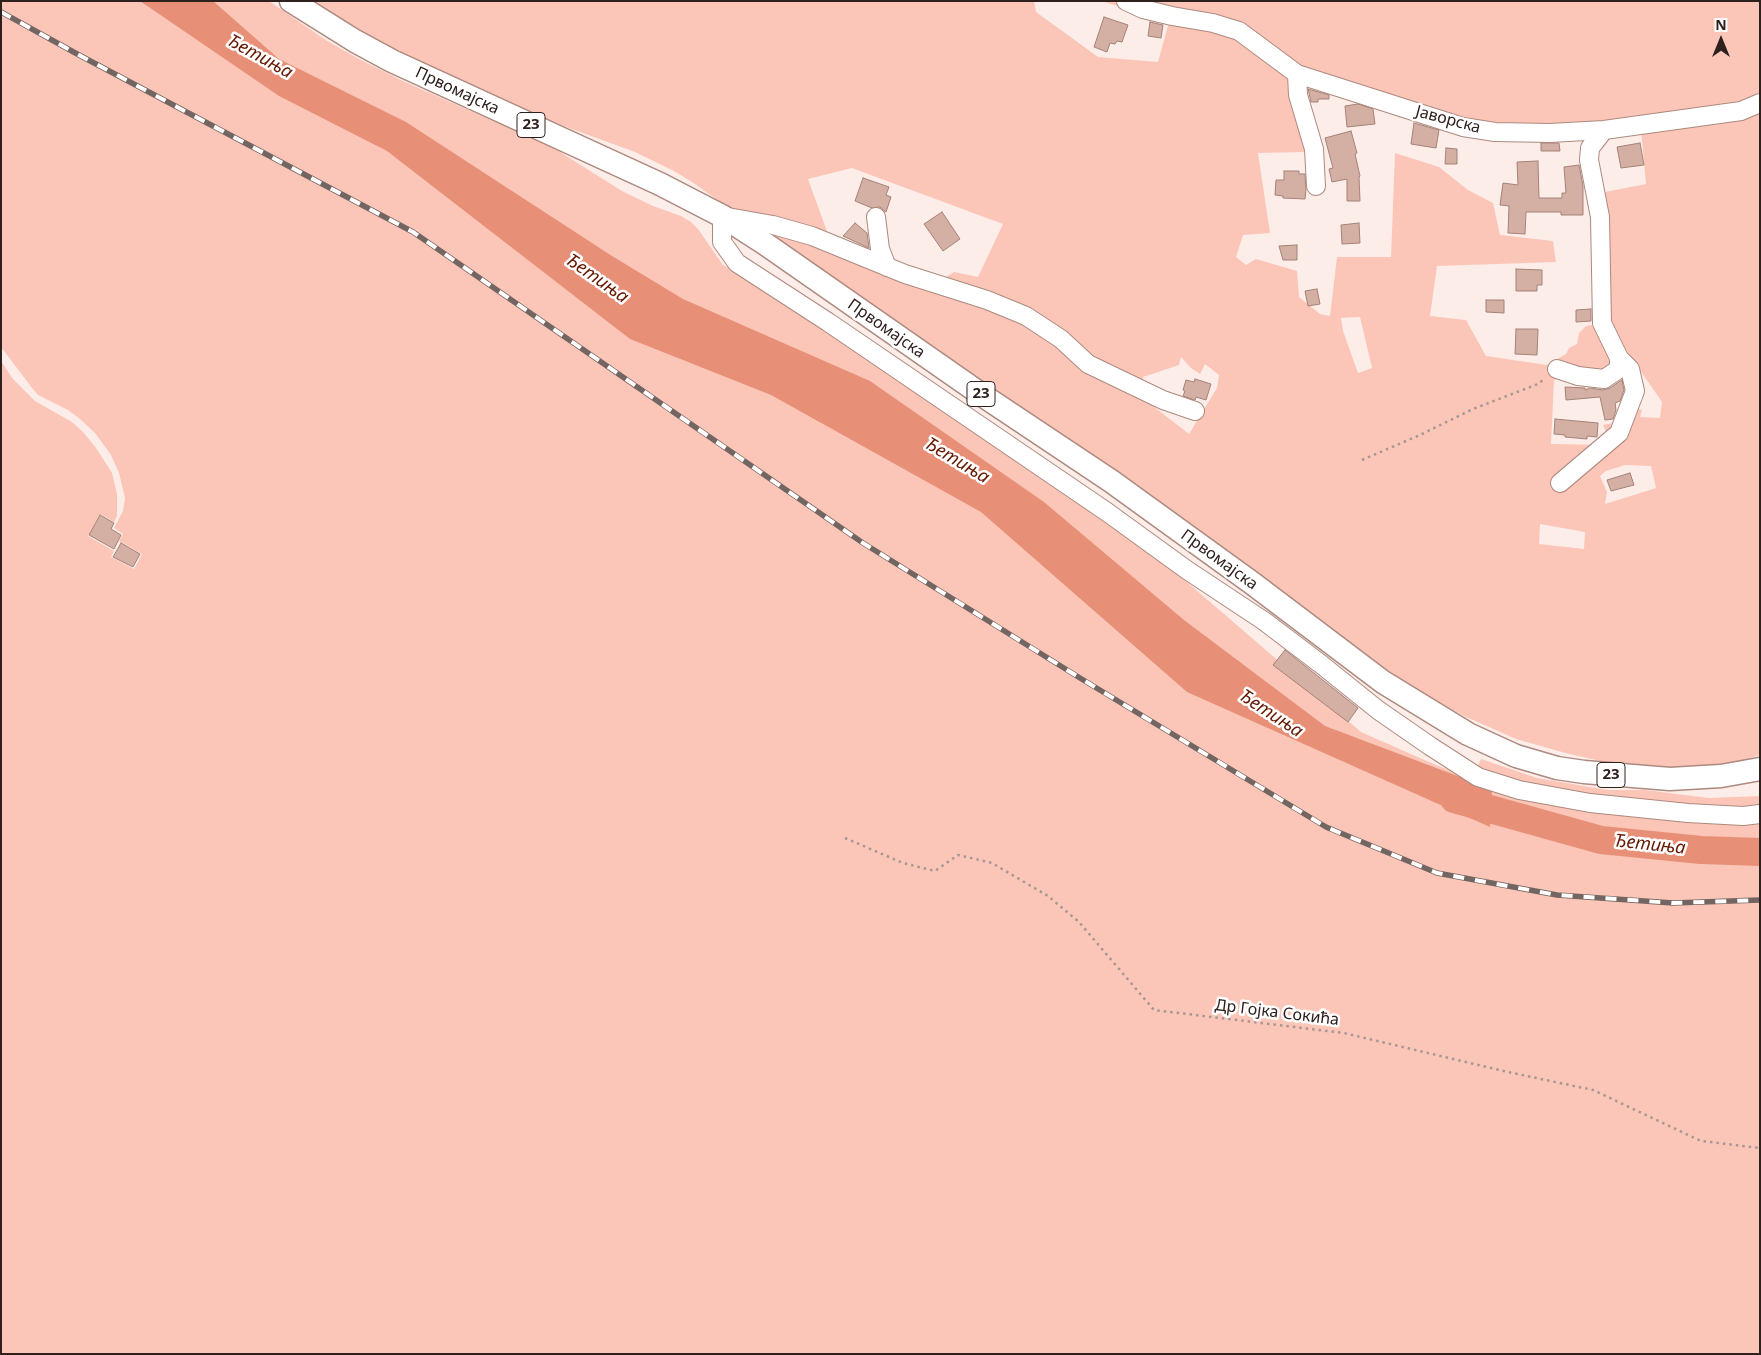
<!DOCTYPE html>
<meta charset="utf-8">
<style>
body{margin:0}
#map{position:relative;width:1761px;height:1355px;overflow:hidden;background:#fdede9;font-family:"Noto Sans",sans-serif}
canvas{display:block}
.frame{position:absolute;inset:0;border:2px solid #2e201d;pointer-events:none}
.north{position:absolute;left:1696px;top:15px;width:50px;height:50px;-webkit-text-stroke:4px #fff;paint-order:stroke;rotate:0deg;font-size:14px;font-weight:700;line-height:20px;text-align:center;color:#2e201d}
.north::after{content:'';display:block;margin:auto;width:18px;height:22px;background:#2e201d;clip-path:polygon(50% 0,100% 100%,50% 72%,0 100%)}
</style>
<div id="map">
<canvas width="1761" height="1355"></canvas>
<div class="frame"></div>
<div class="north">N</div>
</div>
<script>
const g = document.querySelector('canvas').getContext('2d');
g.lineJoin = 'round';
function paint(path, color) { g.fillStyle = color; g.fill(path, 'evenodd'); }
const toPath = rows => new Path2D(rows.map(r => 'M' + r).join(''));
function stroke(path, color, width, dash) { g.strokeStyle = color; g.lineWidth = width; g.lineCap = dash ? 'butt' : 'round'; g.setLineDash(dash || []); g.stroke(path); }
function drawText(font, color, halo, rows, align = 'center') {
  g.font = font + ' "Noto Sans",sans-serif'; g.lineWidth = 5; g.setLineDash([]); g.textBaseline = 'middle'; g.strokeStyle = halo; g.fillStyle = color; for (const [text, x, y, turn = 0] of rows) {
    g.save(); g.translate(x, y); g.rotate((+turn || 0) * Math.PI / 180); g.textAlign = isNaN(turn) ? turn : align; if (halo) g.strokeText(text, 0, 0); g.fillText(text, 0, 0); g.restore();
  }
}
const green = toPath([
 [1,1,269,1,324,39,357,58,405,82,552,147,622,191,653,206,681,216,691,222,698,229,723,265,754,280,885,367,1166,564,1361,732,1438,766,1466,776,1476,770,1481,759,1537,778,1608,790,1645,790,1709,798,1760,796,1760,1354,1,1354,1,361,13,379,35,401,72,422,84,433,96,448,112,473,117,494,117,516,114,522,100,514,88,536,114,551,111,557,134,569,142,554,119,541,123,534,114,528,123,511,125,498,119,473,111,455,95,433,80,419,68,410,38,395,32,388,1,347],
 [1562,796,1605,812,1564,807],
 [312,1,1034,1,1036,12,1098,57,1158,62,1169,22,1101,1,1760,1,1760,755,1729,765,1674,768,1619,765,1569,754,1516,739,1466,717,1424,694,1327,630,1153,497,767,235,692,182,674,171,635,152,550,121,411,57,379,42],
 [1286,71,1490,127,1641,130,1646,184,1600,193,1599,328,1593,325,1586,326,1579,333,1577,344,1569,348,1566,354,1547,365,1486,356,1466,320,1430,316,1437,266,1556,262,1553,241,1500,235,1493,203,1468,190,1439,167,1395,153,1391,257,1337,257,1330,316,1320,314,1299,297,1297,271,1256,259,1246,265,1236,257,1243,235,1270,233,1258,153,1304,152,1316,143],
 [852,168,1003,224,978,277,954,272,940,281,833,248,808,179],
 [1360,317,1372,368,1358,373,1343,331,1341,318,1339,318],
 [1624,347,1662,402,1660,418,1640,417,1642,410,1624,405,1619,422,1603,425,1612,445,1551,444,1554,380,1579,372,1615,367],
 [1181,357,1191,368,1200,374,1205,364,1219,375,1217,388,1189,434,1144,399,1143,377,1179,365],
 [1625,465,1651,466,1656,488,1605,504,1607,492,1600,476,1606,471],
 [1540,524,1585,532,1584,549,1539,544]
]);
const water = toPath([
 [140,1,213,1,279,59,406,122,612,256,683,299,870,381,1044,502,1184,620,1325,726,1492,789,1490,827,1187,692,981,512,771,395,630,339,387,151,279,96]
]);
const river = toPath([
 [1454,799,1601,840,1701,850,1760,852]
]);
const building = toPath([
 [1104,17,1128,25,1122,42,1117,41,1115,44,1110,43,1107,52,1094,47,1104,17],
 [1150,22,1163,25,1161,38,1148,36,1150,22],
 [1308,89,1329,95,1329,99,1318,99,1318,102,1311,102,1308,89],
 [1358,104,1373,109,1375,124,1347,127,1345,106,1358,104],
 [1414,123,1439,130,1436,148,1411,144,1414,123],
 [1351,131,1357,153,1355,154,1360,176,1359,177,1360,201,1347,201,1347,179,1332,182,1329,169,1333,168,1325,138,1351,131],
 [1541,143,1559,143,1560,151,1541,151,1541,143],
 [1640,143,1644,165,1621,168,1617,147,1640,143],
 [1446,148,1457,149,1457,164,1445,164,1446,148],
 [1538,161,1539,198,1562,198,1562,193,1566,193,1564,167,1579,165,1583,186,1583,215,1561,215,1561,212,1526,212,1525,234,1508,233,1509,206,1500,205,1503,183,1518,185,1517,162,1538,161],
 [1284,171,1299,171,1299,174,1305,174,1306,190,1305,199,1283,198,1283,196,1275,195,1276,180,1284,180,1284,171],
 [863,178,889,187,886,195,891,197,886,212,880,207,872,208,855,201,863,178],
 [942,212,960,239,943,251,924,224,942,212],
 [855,223,867,233,869,248,843,236,855,223],
 [1359,223,1360,243,1342,244,1341,225,1359,223],
 [1297,245,1297,260,1283,260,1279,246,1297,245],
 [1516,269,1542,270,1542,285,1537,285,1537,291,1516,291,1516,269],
 [1317,289,1320,304,1308,306,1305,291,1317,289],
 [1486,300,1504,300,1504,313,1486,312,1486,300],
 [1591,309,1591,321,1576,322,1576,310,1591,309],
 [1516,329,1538,329,1537,355,1515,354,1516,329],
 [1195,379,1211,384,1206,400,1196,397,1195,400,1183,396,1185,391,1183,390,1186,380,1194,382,1195,379],
 [1622,380,1624,390,1620,401,1615,403,1616,410,1613,419,1605,420,1600,397,1566,400,1565,387,1585,388,1585,390,1590,388,1603,390,1610,388,1622,380],
 [1555,419,1598,423,1597,437,1587,436,1587,439,1565,437,1565,435,1554,434,1555,419],
 [1630,473,1634,485,1611,491,1607,480,1630,473],
 [100,515,114,523,111,529,121,535,114,549,89,535,100,515],
 [121,543,140,554,133,567,113,557,121,543],
 [1285,650,1358,708,1348,722,1273,665,1285,650]
]);
const path = toPath([
 [1362,460,1420,435,1473,409,1538,384,1544,379],
 [845,838,903,863,935,871,958,855,992,863,1048,896,1079,922,1154,1010,1344,1033,1508,1072,1593,1090,1701,1141,1760,1148]
]);
const minor = toPath([
 [1126,1,1143,9,1172,16,1213,23,1239,31,1297,74,1463,127,1495,132,1550,133,1604,130,1741,111,1760,103],
 [1297,74,1298,95,1314,149,1316,186],
 [876,217,880,249,887,267],
 [1557,369,1578,376,1604,379,1619,369,1619,358,1602,323,1600,217,1589,160,1590,148,1604,130],
 [1195,411,1163,400,1088,364,1061,339,1026,316,987,300,905,274,812,236,773,225,722,216,722,242,737,263,828,322,1107,512,1187,570,1264,621,1322,665,1378,710,1430,746,1478,777,1519,790,1590,803,1688,813,1743,816,1760,814],
 [1560,483,1619,433,1635,391,1630,369,1619,358]
]);
const major = toPath([
 [291,1,355,41,392,61,660,184,722,216,764,243,985,397,1111,481,1252,583,1383,682,1468,734,1516,756,1557,768,1584,772,1670,779,1721,776,1760,769]
]);
const rail = toPath([
 [1,12,79,55,413,232,863,543,1080,678,1326,827,1437,873,1557,895,1673,903,1760,900]
]);
const shields = [
 [531,125,28],
 [981,394,28],
 [1611,775,28]
];
const shieldNames = [
 ["23",531,125],
 ["23",981,394],
 ["23",1611,775]
];
const streetNames = [
 ["Првомајска",457,91,25],
 ["Јаворска",1448,120,15],
 ["Првомајска",886,329,35],
 ["Првомајска",1219,560,36],
 ["Др Гојка Сокића",1277,1013,7]
];
const waterNames = [
 ["Ђетиња",260,57,29],
 ["Ђетиња",597,279,35],
 ["Ђетиња",957,461,31],
 ["Ђетиња",1271,714,33],
 ["Ђетиња",1650,845,6]
];
paint(green, '#fbc6b7');
paint(water, '#e89077');
stroke(river, '#e89077', 28);
paint(building, '#d4afa4');
stroke(building, '#a58278', 1);
stroke(minor, '#ad897f', 20);
stroke(major, '#ad897f', 25);
stroke(path, '#a69794', 2.5, [2.5, 4]);
stroke(minor, '#fff', 18);
stroke(major, '#fff', 22);
stroke(rail, '#736561', 5.5);
stroke(rail, '#fff', 4, [11]);
for (const [x, y, w] of shields) { const box = new Path2D(); box.roundRect(x - w / 2, y - 12.5, w, 25, 4); g.fillStyle = '#fff'; g.fill(box); stroke(box, '#2e201d', 1); }
drawText('bold 15px', '#2e201d', null, shieldNames);
drawText('16px', '#2e201d', '#fff', streetNames);
drawText('italic 18px', '#651700', '#fff', waterNames);
</script>
